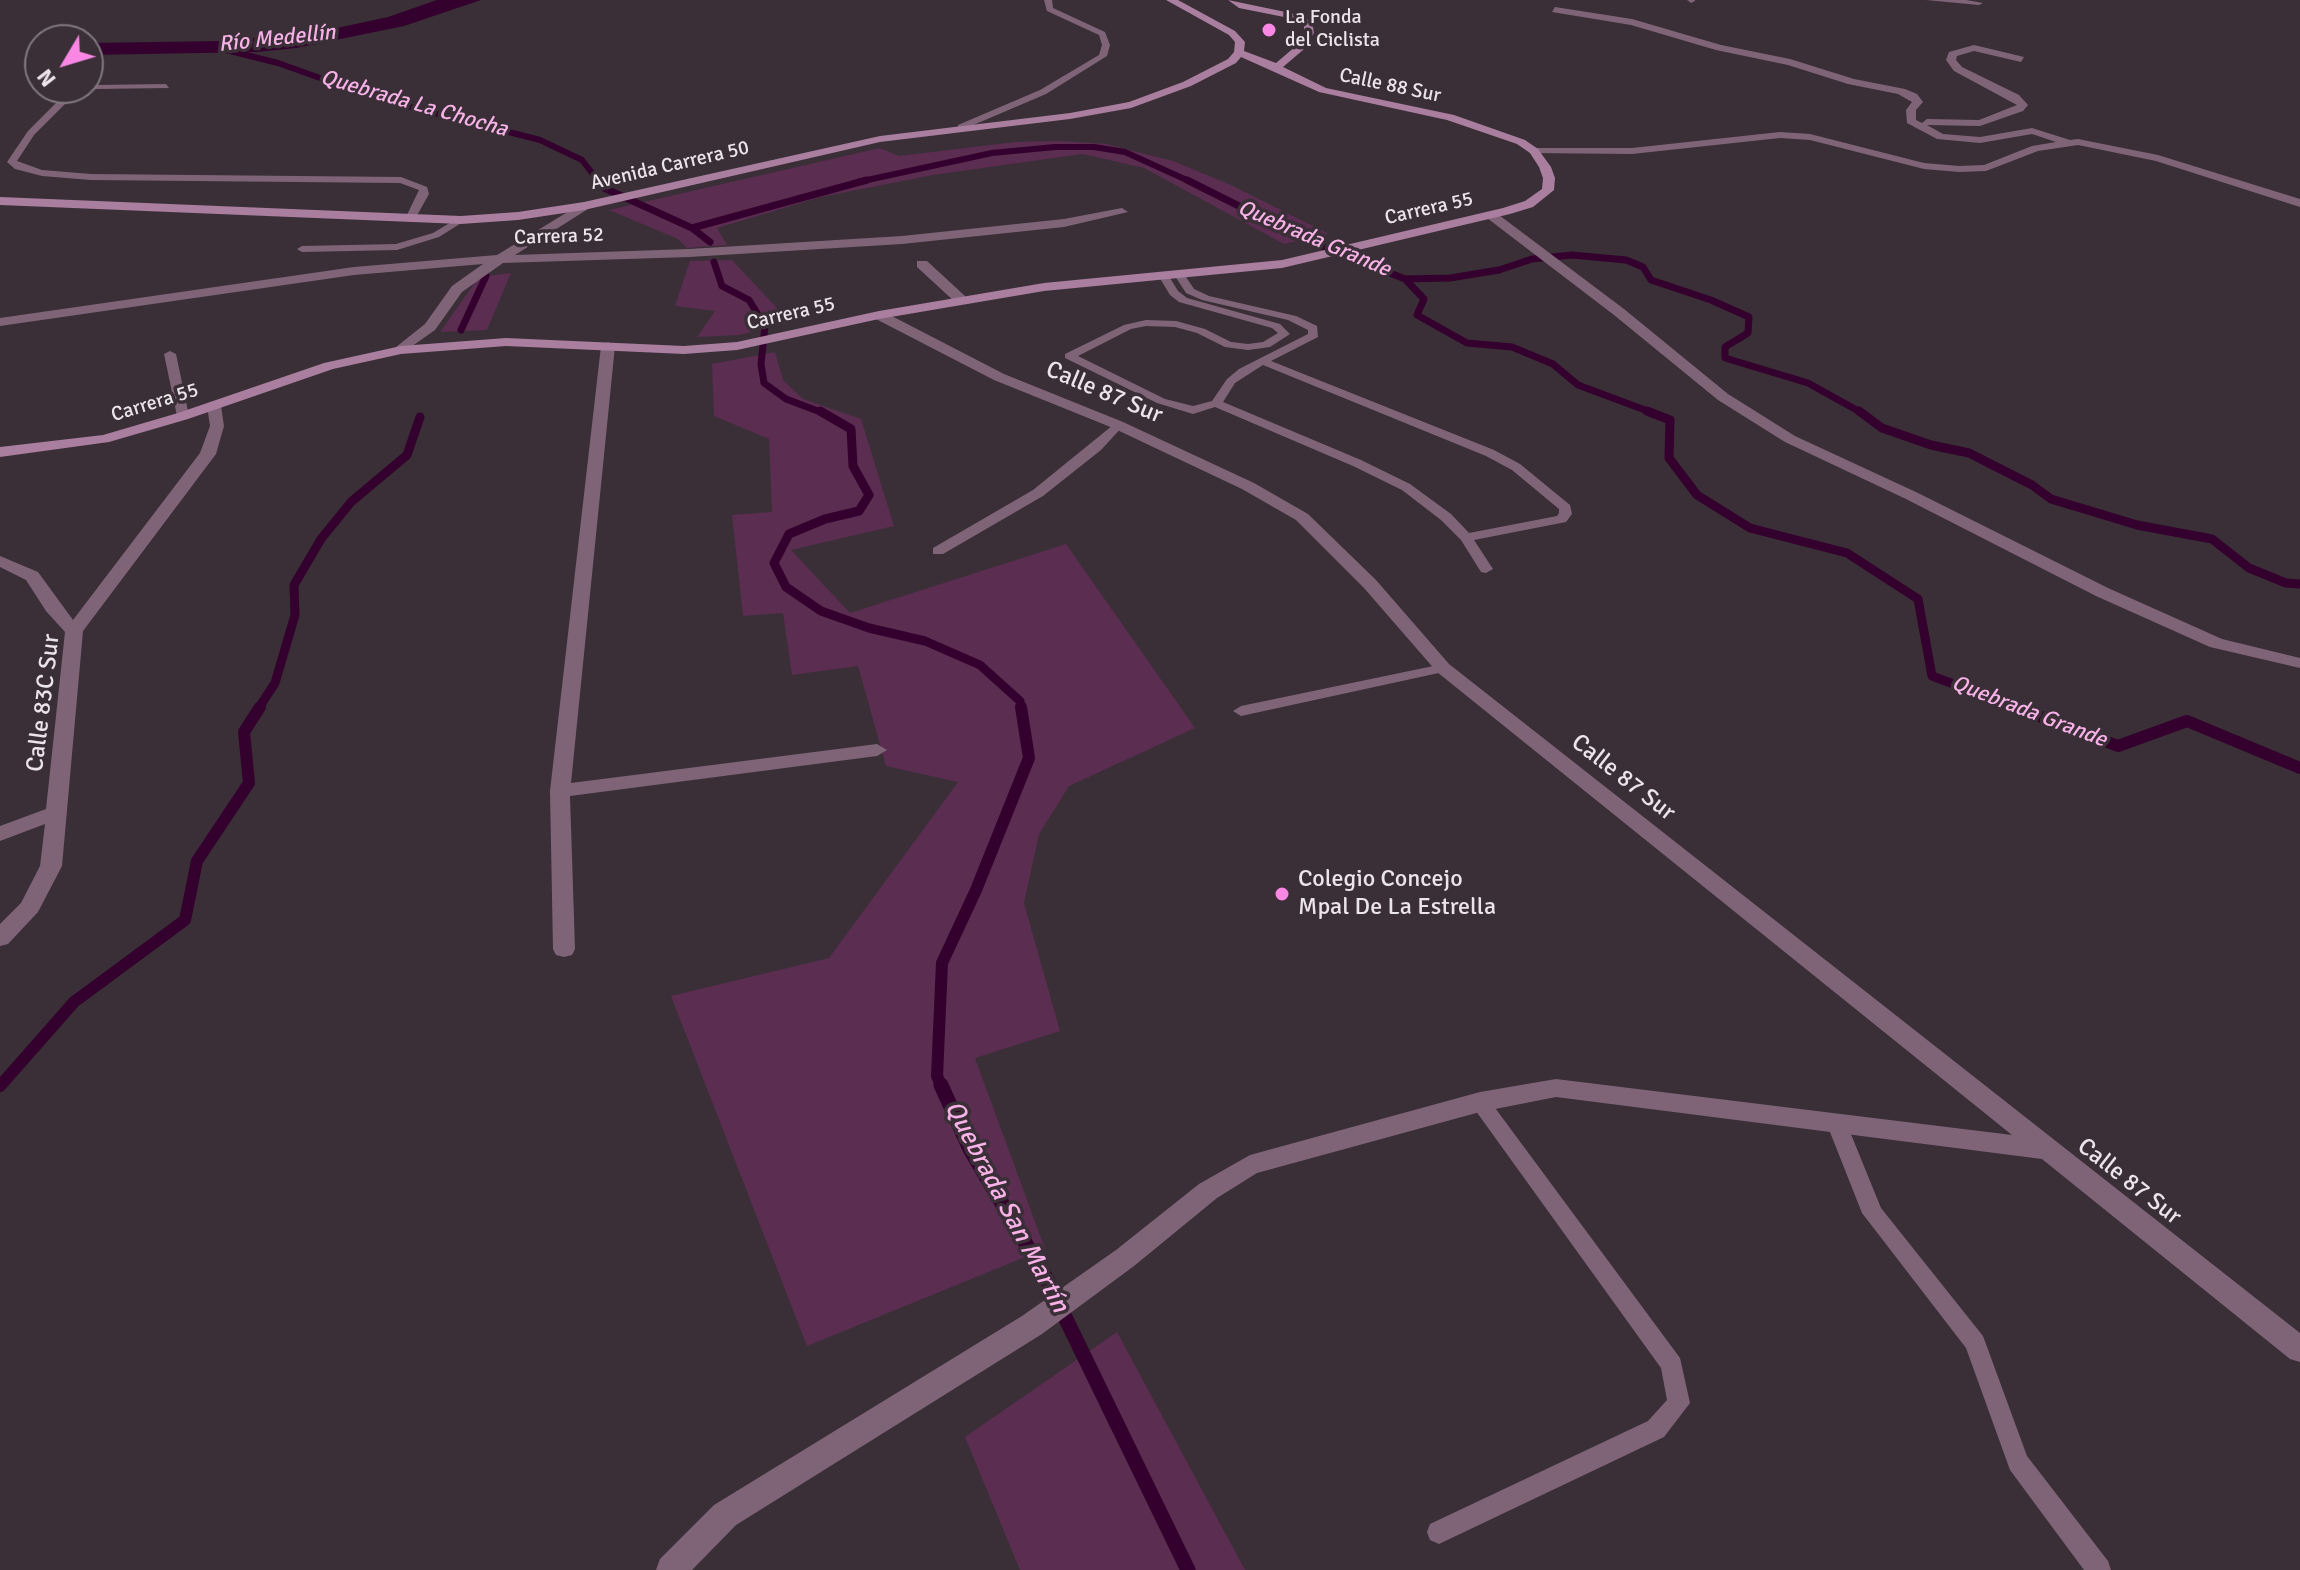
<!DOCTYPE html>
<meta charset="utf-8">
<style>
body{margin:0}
#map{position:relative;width:2300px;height:1570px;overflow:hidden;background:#3a2f37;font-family:Signika,sans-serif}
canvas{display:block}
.north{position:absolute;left:24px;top:24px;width:80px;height:80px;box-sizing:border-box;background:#3a2f37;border:2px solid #81777e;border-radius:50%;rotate:232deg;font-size:22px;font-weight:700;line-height:32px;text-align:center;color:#ebe4e9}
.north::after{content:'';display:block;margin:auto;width:28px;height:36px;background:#fb87e5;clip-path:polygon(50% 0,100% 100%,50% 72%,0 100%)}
</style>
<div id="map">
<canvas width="2300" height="1570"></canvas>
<div class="north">N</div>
</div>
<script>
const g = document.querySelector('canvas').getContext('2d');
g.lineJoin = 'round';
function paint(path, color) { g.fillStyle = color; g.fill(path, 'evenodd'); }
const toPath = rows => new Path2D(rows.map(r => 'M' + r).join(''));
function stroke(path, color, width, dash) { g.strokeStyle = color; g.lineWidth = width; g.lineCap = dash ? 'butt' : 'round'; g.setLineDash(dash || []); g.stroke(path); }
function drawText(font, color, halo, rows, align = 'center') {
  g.font = font + ' Signika,sans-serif'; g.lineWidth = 7; g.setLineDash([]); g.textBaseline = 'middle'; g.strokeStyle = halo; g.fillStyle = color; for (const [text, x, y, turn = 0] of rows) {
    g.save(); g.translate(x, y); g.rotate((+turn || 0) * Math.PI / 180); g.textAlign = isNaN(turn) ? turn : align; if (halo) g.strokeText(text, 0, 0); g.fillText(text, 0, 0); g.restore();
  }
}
const green = toPath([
 [1060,141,1106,144,1173,161,1231,185,1329,234,1284,244,1144,168,1082,154,933,175,821,197,717,228,727,245,687,248,678,239,609,210,880,148,899,156,1015,142],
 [732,260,790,322,791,322,739,335,697,337,715,311,675,306,690,261],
 [511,273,487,330,440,332,479,277],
 [775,352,783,380,803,399,861,419,894,526,791,550,850,613,1066,544,1195,728,1069,786,1039,834,1024,903,1060,1031,975,1058,1045,1249,807,1346,671,996,829,958,958,782,886,766,858,666,792,675,783,613,743,616,732,515,772,512,769,439,714,416,712,364],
 [1117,1332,1245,1570,1020,1570,965,1437]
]);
const water = toPath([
 [437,0,481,0,404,26,296,48,256,52,88,55,88,43,224,41,323,31,388,17]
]);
const streamFar4 = toPath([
 [226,50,278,63,376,98,540,140,582,160,599,182],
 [858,182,992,153,1055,147,1094,147,1125,152,1191,182]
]);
const streamFar3 = toPath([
 [598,180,604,188,692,228,710,242],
 [1187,180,1311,242,1405,279,1424,299,1417,315,1467,343,1512,347,1553,364,1578,385,1653,413],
 [692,228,867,180],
 [714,262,722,286,749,300,765,326,761,364,764,383,786,399,823,413],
 [1405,279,1450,278,1499,270,1532,259,1572,255,1626,260,1643,267,1651,280,1711,300,1749,317,1748,333,1725,347,1725,358,1808,383,1862,413],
 [461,330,486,276]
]);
const streamFar2 = toPath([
 [820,411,851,429,853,466,869,495,859,511,825,519,789,534,774,563,786,587,821,611,869,628,925,641,980,665,1020,701,1021,709],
 [1647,411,1670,420,1669,458,1697,495,1750,528,1847,553,1918,599,1932,676,2020,709],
 [1859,411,1882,428,1931,445,1969,453,2032,485,2051,499,2137,525,2212,539,2249,568,2286,583,2300,584],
 [258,709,275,683,295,615,294,585,321,539,351,502,407,455,420,417]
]);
const streamFar1 = toPath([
 [2015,707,2118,746,2187,721,2300,768],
 [0,1086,74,1002,185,920,197,861,249,783,244,732,260,707],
 [942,1087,937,1076,942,963,976,890,1029,758,1021,707]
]);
const stream = toPath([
 [941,1085,970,1149,1046,1278,1188,1570]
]);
const lane = toPath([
 [1044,0,1052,0,1053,8,1105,32,1110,45,1107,56,1046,94,964,129,958,129,958,125,1040,90,1099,55,1102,45,1099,35,1047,11,1044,0],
 [1687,0,1695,0,1695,1,1691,3,1687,0],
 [1926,0,1966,0,1983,3,1979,5,1926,0],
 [166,84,169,88,96,89,80,95,65,104,34,135,17,161,42,170,91,174,401,177,427,187,429,194,415,219,410,222,405,219,419,190,400,183,91,180,42,176,15,169,7,162,28,131,59,100,74,91,95,85,166,84],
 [458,218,466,220,439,237,397,250,302,252,297,249,302,246,396,244,433,233,458,218],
 [1174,271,1182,271,1194,289,1209,296,1296,316,1317,326,1318,337,1271,361,1494,450,1520,464,1570,505,1572,514,1566,522,1474,540,1493,569,1486,573,1481,572,1461,540,1441,520,1402,490,1353,466,1215,407,1193,414,1157,403,1065,358,1065,354,1124,325,1146,320,1176,321,1205,329,1231,342,1248,344,1263,342,1278,333,1272,328,1179,302,1170,295,1158,275,1163,272,1167,273,1178,291,1187,298,1280,324,1290,334,1270,347,1248,350,1225,347,1197,333,1175,327,1146,326,1131,329,1078,356,1165,399,1193,406,1212,401,1227,379,1239,369,1308,334,1308,330,1288,320,1202,300,1186,293,1173,273,1174,271],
 [1263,365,1486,456,1512,470,1559,509,1559,513,1557,516,1469,533,1451,514,1410,484,1361,460,1223,402,1235,383,1263,365],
 [170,351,176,354,189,416,183,420,177,416,164,354,170,351],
 [1118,421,1124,425,1101,450,1043,496,943,554,933,554,933,548,1033,490,1118,421],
 [1443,664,1450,668,1448,671,1241,716,1233,711,1241,706,1443,664],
 [1480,1094,1487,1097,1680,1358,1690,1403,1664,1437,1439,1544,1430,1540,1427,1532,1430,1524,1648,1421,1667,1400,1661,1368,1473,1107,1470,1102,1473,1097,1480,1094],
 [1836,1114,1843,1116,1846,1122,1881,1208,1983,1336,2027,1456,2108,1561,2111,1570,2084,1570,2010,1470,1966,1348,1862,1213,1826,1122,1829,1116,1836,1114]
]);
const street = toPath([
 [1555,7,1632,19,1721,45,1790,59,1854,79,1905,89,1917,94,1923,102,1916,110,1916,120,1922,123,1927,119,1979,120,2017,105,1954,71,1946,60,1949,52,1974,45,2024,57,2021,62,1974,51,1957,56,1956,60,1962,67,2019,95,2028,105,2023,111,1980,126,1927,125,1943,134,1980,137,2032,128,2070,140,2078,139,2158,155,2300,199,2300,207,2156,161,2078,145,2038,151,1986,171,1959,172,1924,169,1810,140,1780,138,1632,154,1530,153,1528,151,1534,148,1632,148,1780,132,1810,134,1924,163,1959,166,1984,165,2032,146,2056,142,2032,134,1980,143,1937,139,1907,123,1906,110,1912,102,1898,94,1848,84,1788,65,1716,50,1631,25,1552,12,1555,7],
 [584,202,590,206,588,209,515,255,689,249,902,236,1064,219,1122,208,1128,212,1064,227,902,244,689,257,503,263,462,292,435,330,401,354,394,350,396,347,425,324,452,286,483,264,354,275,0,326,0,318,354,267,497,255,584,202],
 [1487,212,1495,212,1624,309,1728,394,1795,436,1918,493,2108,588,2222,639,2300,658,2300,668,2210,647,2096,596,1906,499,1785,442,1718,400,1614,315,1487,218,1487,212],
 [917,261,927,261,965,296,965,302,955,302,917,267,917,261],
 [874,312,884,312,1004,374,1123,422,1254,483,1308,514,1376,580,1449,664,2300,1333,2300,1362,2290,1359,2042,1159,1556,1097,1480,1112,1257,1173,1217,1198,1134,1266,1042,1334,736,1525,692,1570,656,1570,660,1559,714,1505,1022,1316,1116,1250,1199,1184,1250,1155,1480,1092,1556,1079,2012,1135,1437,672,1364,588,1296,520,1242,489,1113,428,994,380,874,318,874,312],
 [608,342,615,346,571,783,877,744,887,750,877,756,570,796,575,949,572,955,564,957,556,955,553,949,550,791,601,346,608,342],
 [214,402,221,406,224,426,216,454,83,631,62,866,38,912,8,944,0,946,0,924,21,903,40,866,45,824,0,841,0,826,46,809,65,632,46,611,26,580,0,567,0,556,38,572,73,620,200,453,210,426,207,406,214,402]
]);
const secondary = toPath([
 [1166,0,1178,0,1235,31,1245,42,1244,51,1276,63,1296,46,1304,33,1304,25,1294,19,1239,8,1228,0,1300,15,1312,22,1314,33,1303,50,1283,67,1326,88,1454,115,1525,140,1538,149,1551,167,1555,178,1554,190,1533,207,1510,214,1282,268,1044,291,879,319,737,350,684,354,506,346,401,354,333,369,188,419,109,442,0,457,0,447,103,435,178,413,324,363,401,346,506,338,684,346,737,342,879,311,1044,283,1282,260,1503,208,1525,201,1542,189,1543,178,1539,167,1530,153,1517,144,1447,120,1319,92,1241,57,1236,63,1191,86,1131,108,1070,119,880,142,584,210,518,220,461,224,0,205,0,197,461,216,518,212,584,202,880,136,1070,113,1129,102,1183,82,1228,59,1234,52,1235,42,1229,35,1166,0]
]);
const markers = [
 [1269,30,8,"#fb87e5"],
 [1282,894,8,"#fb87e5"]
];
const farPoinames = [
 ["La Fonda",1285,18],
 ["del Ciclista",1285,41]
];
const farStreetnames = [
 ["Calle 88 Sur",1390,86,12],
 ["Avenida Carrera 50",670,166,-13],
 ["Carrera 55",1429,209,-13],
 ["Carrera 52",559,237,-2],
 ["Carrera 55",791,314,-13],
 ["Carrera 55",155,403,-17]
];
const farWaternames = [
 ["Río Medellín",277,39,-6],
 ["Quebrada La Chocha",414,104,16],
 ["Quebrada Grande",1314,239,23],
 ["Quebrada Grande",2029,712,21]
];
const streetNames = [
 ["Calle 87 Sur",1104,393,23],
 ["Calle 83C Sur",44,703,-83],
 ["Calle 87 Sur",1623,778,38],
 ["Calle 87 Sur",2129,1182,38]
];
const poiNames = [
 ["Colegio Concejo",1298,880],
 ["Mpal De La Estrella",1298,908]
];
const waterNames = [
 ["Quebrada San Martín",1006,1207,62]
];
paint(green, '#5a2d51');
paint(water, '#34002d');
stroke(streamFar4, '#34002d', 6);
stroke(streamFar3, '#34002d', 7);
stroke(streamFar2, '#34002d', 9);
stroke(streamFar1, '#34002d', 12);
stroke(stream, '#34002d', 15);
paint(lane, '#7f6478');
paint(street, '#7f6478');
paint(secondary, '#a97e9f');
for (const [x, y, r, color] of markers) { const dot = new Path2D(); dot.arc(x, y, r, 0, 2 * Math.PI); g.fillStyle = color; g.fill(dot); stroke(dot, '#3a2f37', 3); }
drawText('20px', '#ebe4e9', '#3a2f37', farPoinames, 'left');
drawText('20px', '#ebe4e9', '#3a2f37', farStreetnames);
drawText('italic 22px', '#f8b2e8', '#3a2f37', farWaternames);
drawText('24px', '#ebe4e9', '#3a2f37', streetNames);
drawText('24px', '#ebe4e9', '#3a2f37', poiNames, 'left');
drawText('italic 26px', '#f8b2e8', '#3a2f37', waterNames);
</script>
